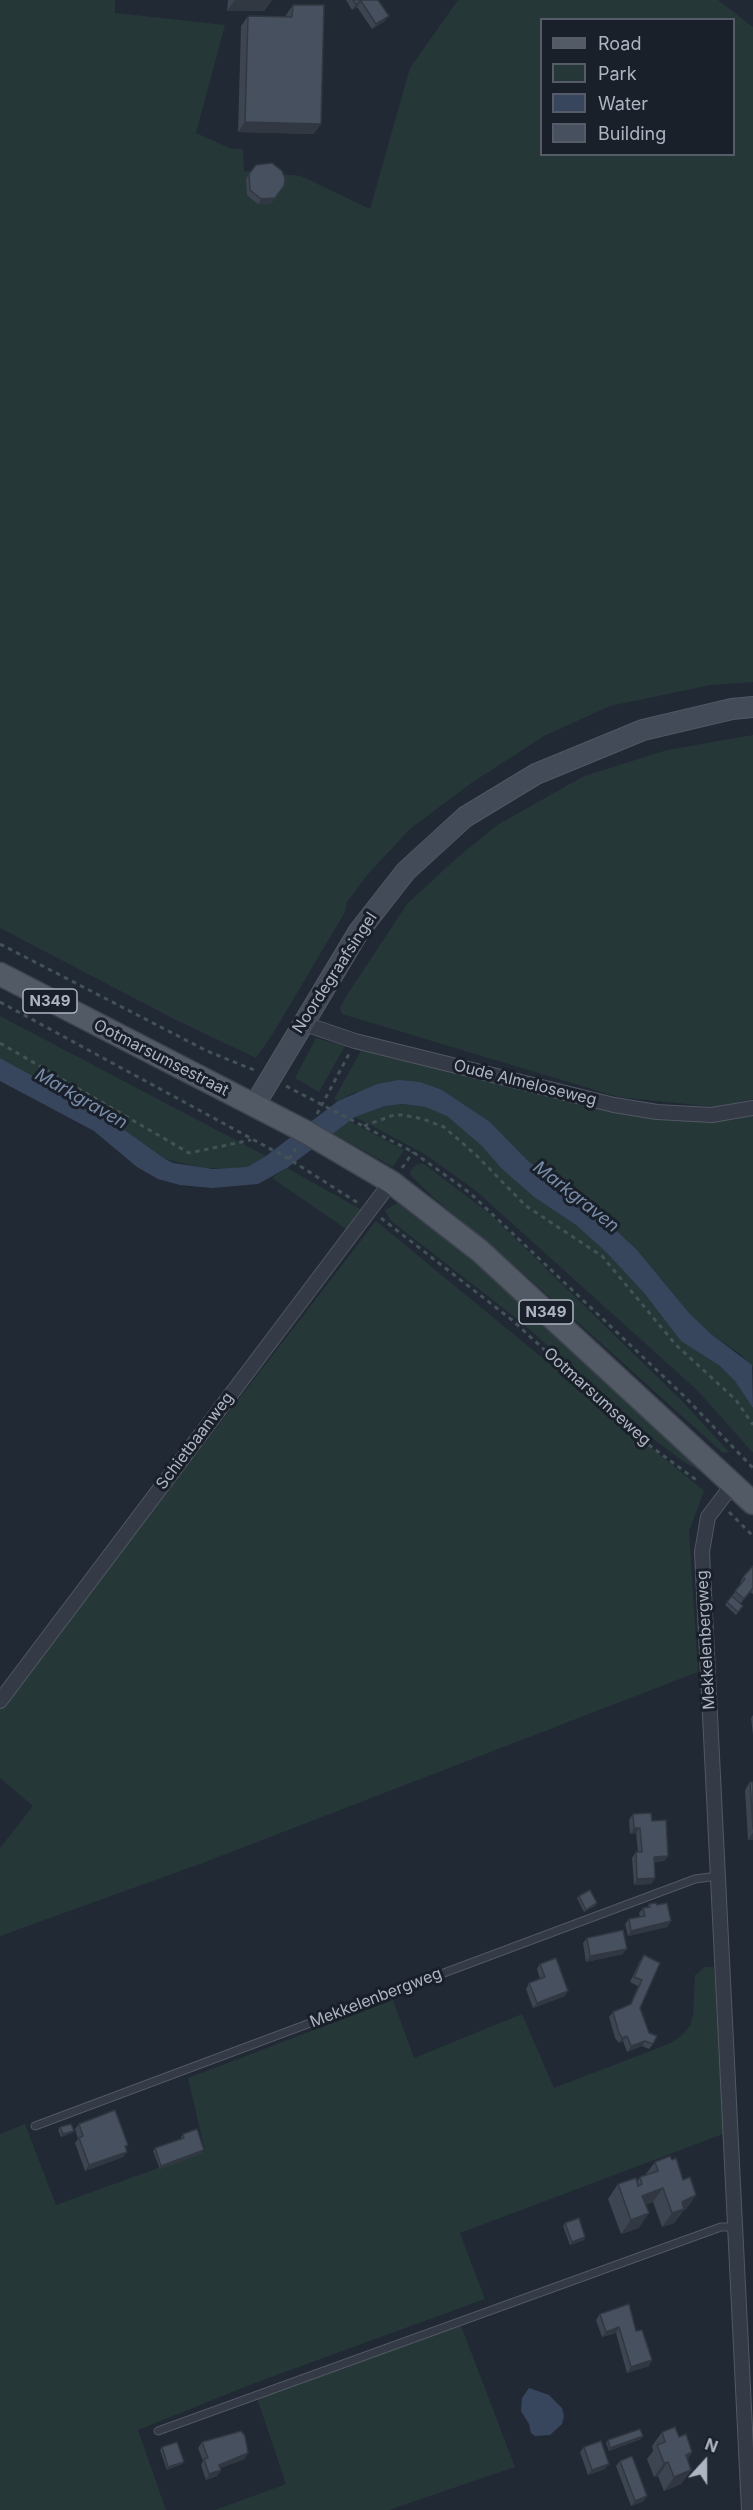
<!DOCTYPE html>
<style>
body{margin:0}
#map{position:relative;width:753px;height:2510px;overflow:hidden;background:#212935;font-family:Inter,sans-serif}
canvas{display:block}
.legend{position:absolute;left:540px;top:18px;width:195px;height:138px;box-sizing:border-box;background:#1a202a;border:2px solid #555c67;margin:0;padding:8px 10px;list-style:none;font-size:18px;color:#aeb5c2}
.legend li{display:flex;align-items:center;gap:12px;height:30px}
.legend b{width:30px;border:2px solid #555c67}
.north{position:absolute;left:675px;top:2432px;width:60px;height:60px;-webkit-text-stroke:4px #1a202a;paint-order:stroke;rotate:21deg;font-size:16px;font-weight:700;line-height:24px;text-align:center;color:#aeb5c2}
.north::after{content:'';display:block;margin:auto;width:21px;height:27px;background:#aeb5c2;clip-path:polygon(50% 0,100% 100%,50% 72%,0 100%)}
</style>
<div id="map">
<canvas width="753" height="2510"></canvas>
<ul class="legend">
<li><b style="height:8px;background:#525a66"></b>Road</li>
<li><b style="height:16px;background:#263738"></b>Park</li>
<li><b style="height:16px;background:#38465d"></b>Water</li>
<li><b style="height:16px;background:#47505f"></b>Building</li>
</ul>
<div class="north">N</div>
</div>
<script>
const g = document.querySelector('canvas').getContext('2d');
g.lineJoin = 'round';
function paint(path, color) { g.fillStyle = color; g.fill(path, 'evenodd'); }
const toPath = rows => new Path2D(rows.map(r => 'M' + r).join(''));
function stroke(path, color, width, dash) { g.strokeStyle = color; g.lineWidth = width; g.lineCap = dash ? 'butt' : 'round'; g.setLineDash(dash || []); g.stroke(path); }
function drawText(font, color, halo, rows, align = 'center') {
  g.font = font + ' Inter,sans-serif'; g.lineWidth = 6; g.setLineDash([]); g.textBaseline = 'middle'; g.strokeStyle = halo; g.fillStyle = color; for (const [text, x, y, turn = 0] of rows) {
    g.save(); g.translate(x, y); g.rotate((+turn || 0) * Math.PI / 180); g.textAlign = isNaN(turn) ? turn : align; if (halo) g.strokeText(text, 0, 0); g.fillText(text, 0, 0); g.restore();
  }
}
const green = toPath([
 [0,0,115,0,115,13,225,25,196,133,232,149,243,149,244,171,301,176,370,209,410,68,458,0,718,0,753,27,753,682,711,685,610,706,544,736,470,784,410,829,368,874,347,902,345,912,272,1035,256,1058,174,1019,0,928],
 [542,20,734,20,734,154,542,154],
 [753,735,753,1099,715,1107,618,1097,342,1014,340,1008,345,998,407,904,459,856,499,824,584,776,667,750],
 [0,1016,266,1156,247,1167,233,1168,203,1168,165,1159,102,1114,0,1058],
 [316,1038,345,1046,319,1092,295,1078],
 [361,1051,613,1112,673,1121,712,1120,753,1115,753,1367,740,1354,711,1334,689,1313,637,1250,584,1200,528,1161,490,1122,442,1090,355,1092,338,1101,334,1099],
 [403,1104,425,1107,447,1116,482,1146,501,1168,534,1197,576,1225,607,1253,644,1293,681,1341,720,1366,735,1381,753,1408,753,1453,697,1390,475,1190,423,1153,355,1117,385,1106],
 [349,1121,404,1150,393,1167,332,1133],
 [417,1164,424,1164,489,1213,682,1401,729,1452,723,1453,524,1274,433,1197,411,1176,410,1171],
 [287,1168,360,1209,346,1229,272,1178],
 [397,1203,471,1258,541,1317,705,1474,684,1462,651,1437,521,1322,390,1220,385,1210],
 [376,1221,704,1491,689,1531,698,1672,200,1864,0,1936,0,1848,33,1806,0,1778,0,1709],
 [705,1967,714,1967,723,2134,460,2233,485,2299,252,2384,138,2430,166,2510,0,2510,0,2134,25,2124,56,2205,205,2151,188,2078,393,2000,414,2058,522,2014,554,2088,671,2043,681,2036,690,2026,693,2015,695,1975],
 [460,2323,515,2467,389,2510,215,2510,286,2484,257,2398]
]);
const water = toPath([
 [0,1058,102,1114,165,1159,173,1163,213,1169,247,1167,266,1156,338,1101,377,1084,399,1080,420,1082,442,1090,490,1122,528,1161,584,1200,637,1250,689,1313,711,1334,752,1365,753,1408,735,1381,720,1366,681,1341,644,1293,607,1253,576,1225,534,1197,501,1168,482,1146,447,1116,425,1107,403,1104,385,1106,355,1117,287,1168,258,1184,212,1188,180,1185,158,1179,137,1167,94,1131,0,1081],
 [529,2388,549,2395,562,2408,564,2416,562,2424,550,2435,535,2436,531,2433,529,2424,521,2411,522,2398]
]);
const path = toPath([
 [0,944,207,1051,254,1070],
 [0,1002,289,1159,358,1203],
 [0,1043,189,1153,251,1140],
 [286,1086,413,1152,470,1193,684,1396,753,1468],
 [317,1114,349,1054],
 [364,1126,394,1115,403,1115,423,1119,444,1127,476,1155,526,1206,602,1256,676,1345,736,1400,753,1425],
 [289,1159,296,1148],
 [402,1168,413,1152],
 [381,1218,512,1320,645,1442,699,1482],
 [729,1512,753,1536]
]);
const lane = toPath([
 [35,2126,695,1879,718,1876],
 [158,2431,721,2227,734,2227]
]);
const street = toPath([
 [302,1023,355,1041,614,1105,657,1112,712,1115,753,1108],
 [733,1484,708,1517,702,1552,749,2510],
 [0,1701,391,1182]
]);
const secondary = toPath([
 [254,1106,359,931,406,871,465,817,536,774,643,730,732,709,753,707]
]);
const primary = toPath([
 [0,974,306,1132,391,1182,480,1251,753,1503]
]);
const wall = toPath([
 [228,0,272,0,264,11,227,11],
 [346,0,378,0,385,21,372,29,357,7,352,10],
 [293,5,314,134,238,132,241,26,248,16,285,17,286,15],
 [249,174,272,203,258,204,247,195,246,179],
 [753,1566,753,1594,750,1592,740,1604,743,1606,736,1615,725,1605,741,1584,740,1583,743,1577],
 [753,1715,753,1735,751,1718],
 [750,1782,753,1782,753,1840,748,1840,745,1790],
 [633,1814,652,1821,668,1856,664,1861,654,1862,655,1878,651,1884,634,1885,632,1858,636,1852,638,1852,636,1833,630,1834,629,1820],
 [579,1896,597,1903,595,1906,584,1912,577,1898],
 [649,1904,657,1905,671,1921,667,1927,628,1936,625,1924,629,1919,640,1917,639,1913,643,1908,647,1907],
 [587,1938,623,1954,586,1962,583,1943],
 [644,1955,640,2008,653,2044,649,2049,642,2046,627,2052,623,2041,619,2043,615,2038,609,2017,613,2012,630,2005,638,1986,630,1982,640,1961],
 [540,1964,565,1996,533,2008,526,1989,529,1983,540,1979,537,1969],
 [79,2124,128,2145,125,2148,127,2152,123,2157,85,2171,75,2143,78,2139,75,2129],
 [60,2127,74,2131,72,2133,61,2137,58,2130],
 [183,2134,204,2150,202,2153,160,2169,153,2151,155,2148,182,2139,181,2137],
 [672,2160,683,2180,696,2195,686,2209,683,2211,674,2223,662,2227,653,2202,645,2205,639,2228,621,2234,608,2199,618,2184,637,2182,640,2177,645,2175,655,2162],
 [565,2223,585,2237,584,2240,570,2245,563,2226],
 [600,2314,636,2331,649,2366,627,2373,616,2333,602,2337,596,2320],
 [662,2432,679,2437,692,2452,687,2460,691,2470,681,2484,664,2491,658,2476,654,2477,647,2459,653,2451,652,2446],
 [641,2439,609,2451,606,2443,608,2440],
 [202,2442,245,2459,220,2468,221,2470,217,2476,206,2480,201,2465,203,2461,198,2448],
 [162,2447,184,2462,182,2464,167,2470,160,2450],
 [584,2447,605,2469,588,2475,580,2452],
 [620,2461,644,2501,631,2506,616,2466]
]);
const shadedWall = toPath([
 [235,0,272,0,264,11,227,11],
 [361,1,357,7,352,10,356,4],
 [389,16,385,21,372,29,376,24],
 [245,122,321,124,314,134,238,132],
 [284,186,272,203,258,204,261,199],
 [634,1828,640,1828,636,1833,630,1834],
 [753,1833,753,1840,748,1840],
 [668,1856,664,1861,650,1862,654,1857],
 [655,1878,651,1884,634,1885,637,1879],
 [597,1903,595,1906,584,1912,586,1910],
 [671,1921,667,1927,628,1936,631,1931],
 [627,1949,623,1954,586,1962,590,1956],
 [568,1991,565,1996,533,2008,537,2003],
 [627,2036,623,2041,619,2043,622,2038],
 [645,2041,642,2046,627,2052,631,2046],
 [74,2131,72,2133,61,2137,63,2134],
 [204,2150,202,2153,160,2169,161,2166],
 [127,2152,123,2157,85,2171,89,2165],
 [663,2188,653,2202,632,2210,642,2196],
 [696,2195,686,2209,683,2211,674,2223,662,2227,672,2213,682,2202],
 [649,2213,639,2228,621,2234,631,2220],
 [585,2237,584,2240,570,2245,572,2242],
 [619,2327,616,2333,602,2337,606,2332],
 [652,2360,649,2366,627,2373,631,2367],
 [643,2436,641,2439,609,2451,610,2448],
 [692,2452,683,2466,686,2455],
 [248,2453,245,2459,215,2470,219,2465],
 [184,2462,182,2464,167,2470,168,2467],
 [668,2462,658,2476,654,2477,664,2463],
 [609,2464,605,2469,588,2475,592,2470],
 [221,2470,217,2476,206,2480,209,2474],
 [691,2470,681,2484,664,2491,674,2477],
 [647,2496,644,2501,631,2506,635,2501]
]);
const building = toPath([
 [353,0,378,0,389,16,376,24,361,1,356,4,353,0],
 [293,5,324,5,321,124,245,122,248,16,292,17,293,5],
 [272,163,282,171,285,178,284,186,275,198,261,199,250,190,249,174,256,165,272,163],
 [753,1566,753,1588,744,1599,735,1591,745,1579,743,1577,753,1566],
 [732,1596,743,1606,738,1612,727,1602,732,1596],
 [750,1782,753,1782,753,1829,750,1782],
 [651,1813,652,1821,666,1820,668,1856,654,1857,655,1878,637,1879,636,1852,642,1852,641,1839,640,1828,634,1828,633,1814,651,1813],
 [590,1890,597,1903,586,1910,579,1896,590,1890],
 [656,1903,657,1905,667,1903,671,1921,631,1931,629,1919,645,1916,643,1908,650,1907,649,1904,656,1903],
 [623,1930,627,1949,590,1956,587,1938,623,1930],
 [644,1955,660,1963,640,2008,649,2033,657,2036,653,2044,645,2041,631,2046,627,2036,622,2038,619,2033,613,2012,631,2004,642,1980,634,1977,644,1955],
 [556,1958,568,1991,537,2003,529,1983,545,1977,540,1964,556,1958],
 [115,2110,128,2145,125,2146,127,2152,89,2165,79,2138,83,2136,79,2124,115,2110],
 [71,2124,74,2131,63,2134,60,2127,71,2124],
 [197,2129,204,2150,161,2166,155,2148,184,2138,183,2134,197,2129],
 [670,2156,672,2160,676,2158,683,2180,690,2177,696,2195,682,2202,684,2209,672,2213,663,2188,642,2196,649,2213,631,2220,618,2184,636,2178,638,2186,642,2184,640,2177,658,2171,655,2162,670,2156],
 [579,2218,585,2237,572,2242,565,2223,579,2218],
 [629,2304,636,2331,642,2330,652,2360,631,2367,619,2327,606,2332,600,2314,629,2304],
 [675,2427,679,2437,686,2434,692,2452,686,2455,691,2470,674,2477,668,2462,664,2463,657,2445,665,2442,662,2432,675,2427],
 [640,2429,643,2436,610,2448,608,2440,640,2429],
 [241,2431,245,2436,248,2453,219,2465,221,2470,209,2474,204,2459,208,2458,202,2442,241,2431],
 [601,2441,609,2464,592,2470,584,2447,601,2441],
 [177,2442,184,2462,168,2467,162,2447,177,2442],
 [632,2456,647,2496,635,2501,620,2461,632,2456]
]);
const shields = [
 [50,1001,54],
 [546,1312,54]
];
const shieldNames = [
 ["N349",50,1001],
 ["N349",546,1312]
];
const streetNames = [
 ["Noordegraafsingel",335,973,-57],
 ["Ootmarsumsestraat",161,1058,27],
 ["Oude Almeloseweg",525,1083,14],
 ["Ootmarsumseweg",597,1397,42],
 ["Schietbaanweg",195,1441,-53],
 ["Mekkelenbergweg",706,1640,-93],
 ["Mekkelenbergweg",376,1998,-21]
];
const waterNames = [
 ["Markgraven",81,1099,30],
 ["Markgraven",576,1197,38]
];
paint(green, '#263738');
paint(water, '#38465d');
stroke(lane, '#525863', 9);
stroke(street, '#525863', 16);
stroke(secondary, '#525863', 22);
stroke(primary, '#3e444f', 25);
stroke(path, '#425256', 3, [4.5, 4.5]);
stroke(lane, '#343b46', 7);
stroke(street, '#343b46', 14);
stroke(secondary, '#434a58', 20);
stroke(primary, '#525a66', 22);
paint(wall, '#3d4552');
paint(shadedWall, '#323842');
paint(building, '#47505f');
stroke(building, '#323842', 1.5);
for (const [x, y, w] of shields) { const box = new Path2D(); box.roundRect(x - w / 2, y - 12, w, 24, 4.5); g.fillStyle = '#1a202a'; g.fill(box); stroke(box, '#aeb5c2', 1.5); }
drawText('bold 15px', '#aeb5c2', null, shieldNames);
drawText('16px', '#aeb5c2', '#1a202a', streetNames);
drawText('italic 18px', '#798ca9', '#1a202a', waterNames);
</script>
